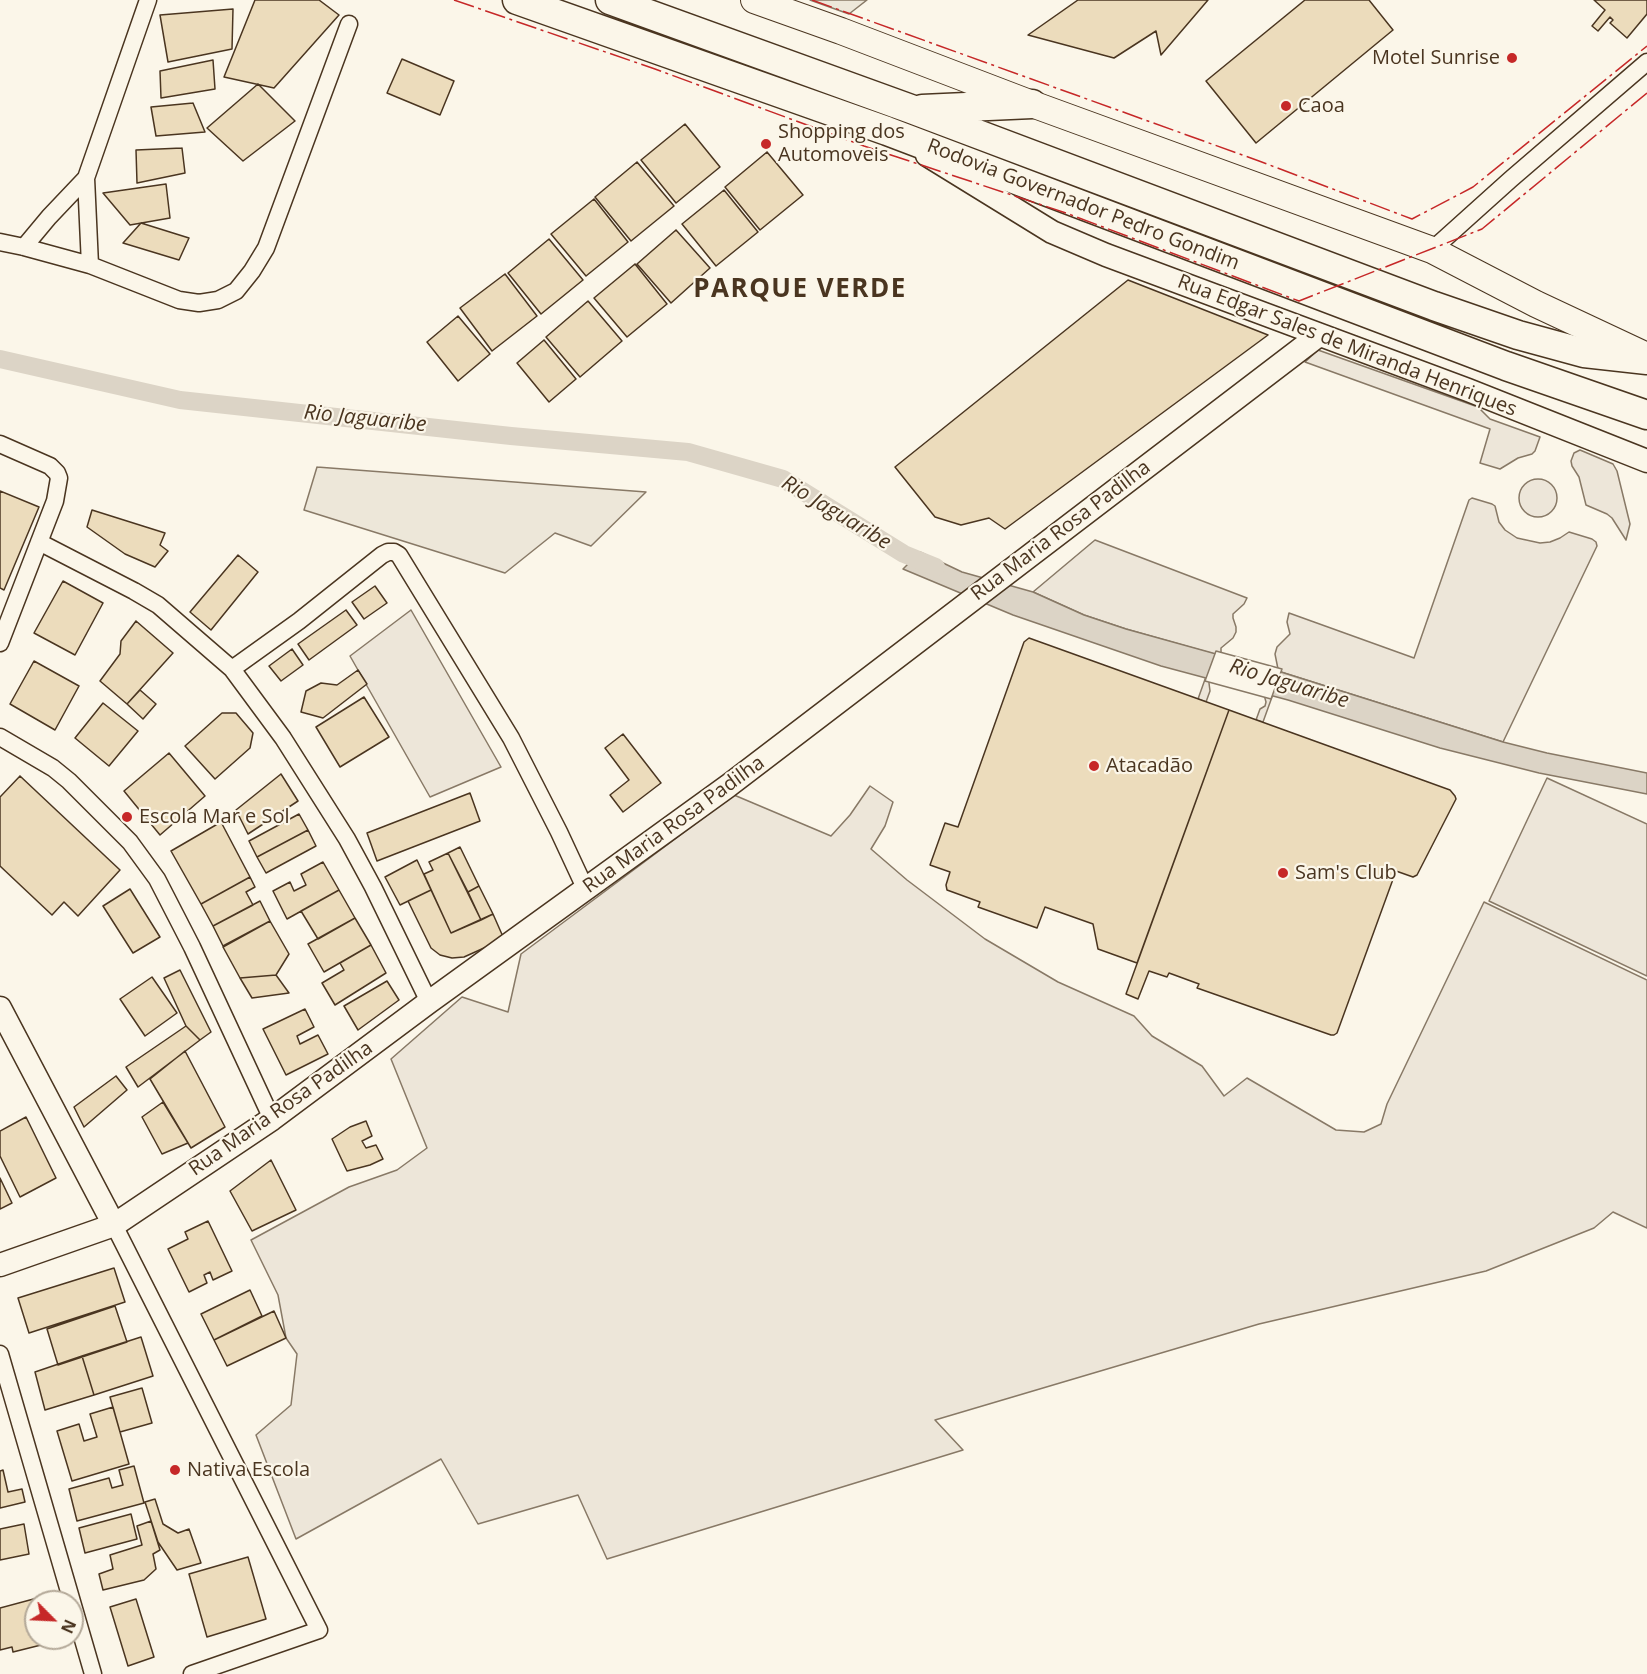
<!DOCTYPE html>
<meta charset="utf-8">
<style>
body{margin:0}
#map{position:relative;width:1647px;height:1674px;overflow:hidden;background:#fbf6e9;font-family:"Open Sans",sans-serif}
canvas{display:block}
.north{position:absolute;left:24px;top:1590px;width:60px;height:60px;box-sizing:border-box;background:#fbf6e9;border:2px solid #b4a999;border-radius:50%;rotate:114deg;font-size:16px;font-weight:700;line-height:24px;text-align:center;color:#4a3520}
.north::after{content:'';display:block;margin:auto;width:21px;height:27px;background:#c62828;clip-path:polygon(50% 0,100% 100%,50% 72%,0 100%)}
</style>
<div id="map">
<canvas width="1647" height="1674"></canvas>
<div class="north">N</div>
</div>
<script>
const g = document.querySelector('canvas').getContext('2d');
g.lineJoin = 'round';
function paint(path, color) { g.fillStyle = color; g.fill(path, 'evenodd'); }
const toPath = rows => new Path2D(rows.map(r => 'M' + r).join(''));
function stroke(path, color, width, dash) { g.strokeStyle = color; g.lineWidth = width; g.lineCap = dash ? 'butt' : 'round'; g.setLineDash(dash || []); g.stroke(path); }
function drawText(font, color, halo, rows, align = 'center') {
  g.font = font + ' "Open Sans",sans-serif'; g.lineWidth = 4.5; g.setLineDash([]); g.textBaseline = 'middle'; g.strokeStyle = halo; g.fillStyle = color; for (const [text, x, y, turn = 0] of rows) {
    g.save(); g.translate(x, y); g.rotate((+turn || 0) * Math.PI / 180); g.textAlign = isNaN(turn) ? turn : align; if (halo) g.strokeText(text, 0, 0); g.fillText(text, 0, 0); g.restore();
  }
}
const green = toPath([
 [1318,350,1478,407,1490,419,1540,437,1535,451,1532,454,1518,458,1500,469,1480,463,1490,429,1305,362,1318,350],
 [1580,450,1613,464,1617,471,1630,524,1626,540,1612,518,1607,514,1586,505,1579,477,1572,466,1571,461,1574,453,1580,450],
 '1519 498a19 19 0 1 1 38 0a19 19 0 1 1-38 0Z',
 [1472,498,1492,504,1495,506,1499,522,1505,530,1517,538,1540,543,1550,542,1560,538,1569,532,1592,539,1596,542,1597,546,1503,742,1281,672,1263,722,1256,720,1260,709,1265,706,1266,702,1263,691,1278,669,1275,654,1277,647,1290,634,1287,622,1289,613,1414,658,1469,500,1472,498],
 [1095,540,1247,598,1244,604,1233,614,1233,618,1236,627,1236,632,1233,638,1221,648,1221,652,1209,683,1210,691,1206,702,1198,699,1214,654,1126,629,1084,615,1033,592,1095,540],
 [411,610,501,767,430,797,350,656,411,610],
 [1547,778,1647,824,1647,976,1489,901,1547,778],
 [870,786,893,802,885,826,871,849,907,880,985,939,1058,982,1134,1016,1152,1036,1202,1066,1224,1096,1247,1078,1336,1130,1364,1132,1381,1124,1387,1104,1484,902,1647,980,1647,1228,1613,1212,1594,1228,1486,1271,1259,1324,935,1420,963,1450,607,1559,578,1495,478,1524,441,1459,296,1539,256,1435,291,1405,297,1354,286,1338,278,1295,251,1240,349,1187,397,1170,427,1148,391,1059,462,997,508,1012,521,954,734,795,831,836,850,815,870,786]
]);
const parking = toPath([
 [810,0,867,0,849,14,810,0],
 [317,467,646,492,591,546,555,533,505,573,304,510,317,467]
]);
const water = toPath([
 [920,552,962,572,1033,592,1084,615,1126,629,1281,672,1503,742,1547,753,1647,773,1647,794,1539,773,1440,748,1288,700,1161,666,1013,615,903,569,920,552]
]);
const pier = toPath([
 [1216,651,1282,669,1271,699,1205,681,1216,651]
]);
const canal = toPath([
 [0,359,180,400,511,436,688,452,783,479,904,554,936,567]
]);
const building = toPath([
 [255,0,319,0,339,15,274,88,224,77,255,0],
 [1078,0,1208,0,1161,55,1156,31,1114,58,1028,35,1078,0],
 [1305,0,1369,0,1393,30,1256,143,1206,81,1305,0],
 [1594,0,1647,0,1647,14,1627,38,1610,23,1613,20,1610,17,1598,31,1592,26,1605,10,1594,0],
 [233,9,232,49,168,62,160,15,233,9],
 [402,59,454,81,440,115,387,93,402,59],
 [213,60,215,89,161,98,160,71,213,60],
 [258,84,295,121,243,161,207,128,258,84],
 [193,103,205,132,156,136,151,107,193,103],
 [685,124,720,167,676,203,641,160,685,124],
 [182,148,185,173,137,183,136,150,182,148],
 [767,152,803,195,760,230,725,187,767,152],
 [637,162,674,206,631,241,595,197,637,162],
 [166,184,170,218,130,225,103,193,166,184],
 [724,190,758,232,716,266,682,224,724,190],
 [594,199,628,242,586,276,551,234,594,199],
 [141,223,189,238,179,260,123,243,141,223],
 [676,230,710,268,671,303,637,264,676,230],
 [549,239,583,280,541,314,508,273,549,239],
 [635,264,667,304,627,337,594,298,635,264],
 [505,274,537,316,492,351,460,308,505,274],
 [1128,280,1268,335,1005,529,989,518,961,525,935,517,895,467,1128,280],
 [588,301,622,341,580,377,546,337,588,301],
 [458,316,490,354,458,381,427,342,458,316],
 [544,340,576,379,549,402,517,363,544,340],
 [0,491,39,507,4,590,0,588,0,491],
 [92,510,165,533,160,545,168,551,155,567,125,554,87,527,92,510],
 [238,555,258,572,211,630,190,612,238,555],
 [63,581,103,603,75,655,34,633,63,581],
 [375,586,387,603,364,619,352,602,375,586],
 [346,610,357,625,309,660,298,644,346,610],
 [136,621,173,653,127,704,100,681,120,654,121,641,136,621],
 [1029,638,1229,710,1137,963,1098,949,1093,924,1045,907,1037,928,978,907,980,902,947,890,946,885,950,872,930,865,945,823,958,827,1024,642,1029,638],
 [292,649,303,665,281,681,269,666,292,649],
 [34,661,79,686,55,730,10,704,34,661],
 [358,670,367,684,323,718,301,712,306,691,321,683,337,685,358,670],
 [140,690,156,704,143,719,127,704,140,690],
 [364,697,389,737,340,767,316,727,364,697],
 [103,703,138,731,109,766,75,738,103,703],
 [1229,710,1450,790,1455,796,1456,799,1417,875,1413,877,1396,871,1337,1033,1334,1035,1331,1035,1197,988,1199,984,1169,973,1167,977,1149,971,1138,999,1126,994,1229,710],
 [222,713,236,713,253,733,250,748,215,779,185,746,222,713],
 [623,734,661,783,623,812,610,795,629,780,605,748,623,734],
 [169,753,205,796,160,835,124,791,169,753],
 [281,774,298,801,248,834,236,810,281,774],
 [20,776,120,870,78,916,64,902,52,915,0,866,0,797,20,776],
 [470,793,480,821,377,861,367,833,470,793],
 [299,814,308,830,257,857,249,841,299,814],
 [221,822,250,877,201,904,171,851,221,822],
 [308,830,316,846,266,873,257,857,308,830],
 [460,847,479,886,468,892,448,853,460,847],
 [448,853,481,920,451,933,424,874,433,870,429,862,448,853],
 [417,860,431,890,400,905,385,877,417,860],
 [323,862,339,890,287,919,273,891,290,882,294,891,306,885,301,874,323,862],
 [250,877,255,887,246,892,253,905,213,926,201,904,250,877],
 [479,886,493,914,481,920,468,892,479,886],
 [130,889,160,937,133,953,103,906,130,889],
 [339,890,355,918,318,939,301,911,339,890],
 [431,890,451,933,493,914,504,939,464,957,452,958,440,955,431,948,408,901,431,890],
 [260,901,270,921,223,946,213,926,260,901],
 [355,918,371,945,324,972,308,944,355,918],
 [270,921,289,954,276,975,240,978,223,947,270,921],
 [371,945,386,973,335,1005,322,983,344,970,340,963,371,945],
 [180,970,211,1032,200,1040,186,1026,164,978,180,970],
 [276,975,289,993,252,998,240,978,276,975],
 [152,977,177,1013,145,1036,120,999,152,977],
 [387,981,399,1000,358,1030,344,1006,387,981],
 [305,1009,314,1027,297,1036,300,1044,318,1035,328,1054,286,1075,263,1029,305,1009],
 [186,1026,200,1040,138,1087,126,1067,186,1026],
 [185,1051,225,1127,191,1148,150,1079,185,1051],
 [116,1076,127,1090,84,1127,74,1107,116,1076],
 [163,1102,188,1143,162,1154,142,1117,163,1102],
 [26,1117,56,1178,20,1197,0,1156,0,1131,26,1117],
 [366,1121,372,1136,362,1141,366,1148,376,1145,383,1159,370,1165,347,1171,332,1139,350,1127,366,1121],
 [271,1160,296,1210,252,1231,230,1191,271,1160],
 [0,1178,12,1203,0,1209,0,1178],
 [208,1221,232,1271,213,1280,210,1272,204,1275,207,1283,189,1292,168,1249,188,1239,185,1232,208,1221],
 [114,1268,125,1302,29,1333,18,1298,114,1268],
 [250,1290,262,1316,214,1340,201,1314,250,1290],
 [115,1306,127,1342,58,1365,47,1329,115,1306],
 [274,1311,286,1338,227,1366,214,1340,274,1311],
 [141,1337,153,1376,94,1395,82,1356,141,1337],
 [82,1356,94,1395,45,1410,35,1372,82,1356],
 [142,1388,152,1423,120,1432,110,1397,142,1388],
 [113,1407,129,1464,72,1481,57,1431,79,1424,84,1441,97,1437,90,1414,113,1407],
 [134,1466,144,1503,77,1521,69,1489,109,1478,112,1488,123,1485,119,1470,134,1466],
 [3,1470,8,1492,22,1489,25,1502,0,1508,0,1471,3,1470],
 [155,1499,163,1524,178,1533,189,1529,201,1563,177,1570,158,1542,145,1502,155,1499],
 [131,1514,137,1539,85,1553,79,1528,131,1514],
 [151,1521,160,1550,153,1554,156,1569,144,1580,103,1590,99,1574,113,1569,110,1555,142,1545,137,1526,151,1521],
 [24,1524,29,1554,0,1560,0,1529,24,1524],
 [248,1557,266,1619,207,1637,189,1574,248,1557],
 [41,1597,42,1602,36,1602,36,1638,52,1638,53,1642,13,1652,12,1647,0,1650,0,1608,41,1597],
 [136,1599,154,1657,128,1666,110,1607,136,1599]
]);
const street = toPath([
 [0,242,24,247,90,265,179,300,199,303,218,300,236,291,252,271,266,248,349,24],
 [24,247,49,217,86,178],
 [1432,250,1511,179,1647,62],
 [90,265,86,178,148,0],
 [0,444,50,466,57,473,59,478,55,501,0,643],
 [39,542,134,591,158,605,232,669,283,738,347,839,373,887,429,1002],
 [232,669,299,621,382,555,388,552,394,552,399,555,511,738,559,832,586,890],
 [0,737,53,768,69,781,130,842,157,879,192,947,272,1119],
 [114,1225,319,1630,192,1674],
 [0,1354,93,1674]
]);
const secondary = toPath([
 [927,155,1052,232,1106,255,1468,390,1647,461],
 [0,1008,114,1225],
 [0,1265,114,1225,272,1119,429,1002,728,786,1319,335]
]);
const primary = toPath([
 [754,0,841,31,1032,104,1432,250,1536,304,1647,356]
]);
const highway = toPath([
 [517,0,887,131,1506,366,1647,415],
 [610,0,911,109,1434,306,1518,335,1584,353,1647,360],
 [922,109,1032,104]
]);
const power = toPath([
 [454,0,655,69,864,146,1066,213,1299,301,1482,229,1647,93],
 [812,0,1259,161,1412,219,1473,187,1647,46]
]);
const markers = [
 [1512,58,6,"#c62828"],
 [1286,106,6,"#c62828"],
 [766,144,6,"#c62828"],
 [1094,766,6,"#c62828"],
 [127,817,6,"#c62828"],
 [1283,873,6,"#c62828"],
 [175,1470,6,"#c62828"]
];
const poiNames = [
 ["Motel Sunrise",1500,58,"right"],
 ["Caoa",1298,106],
 ["Shopping dos",778,132],
 ["Automoveis",778,155],
 ["Atacadão",1106,766],
 ["Escola Mar e Sol",139,817],
 ["Sam's Club",1295,873],
 ["Nativa Escola",187,1470]
];
const streetNames = [
 ["Rodovia Governador Pedro Gondim",1083,205,21],
 ["Rua Edgar Sales de Miranda Henriques",1347,346,21],
 ["Rua Maria Rosa Padilha",1061,531,-37],
 ["Rua Maria Rosa Padilha",674,825,-36],
 ["Rua Maria Rosa Padilha",281,1109,-35]
];
const waterNames = [
 ["Rio Jaguaribe",365,419,6],
 ["Rio Jaguaribe",836,513,31],
 ["Rio Jaguaribe",1289,684,17]
];
const districtNames = [
 ["PARQUE VERDE",800,290]
];
paint(green, '#ede6d9');
stroke(green, '#887966', 1.5);
paint(parking, '#ede7d9');
stroke(parking, '#887966', 1.5);
paint(water, '#dcd4c6');
stroke(water, '#887966', 1.5);
paint(pier, '#fbf6e9');
stroke(pier, '#887966', 1.5);
stroke(canal, '#dcd4c6', 18);
paint(building, '#ecdcbc');
stroke(building, '#4a3520', 1.5);
stroke(street, '#4a3520', 19);
stroke(secondary, '#4a3520', 25);
stroke(primary, '#4a3520', 28);
stroke(highway, '#4a3520', 31);
stroke(street, '#fbf6e9', 16);
stroke(secondary, '#fbf6e9', 22);
stroke(primary, '#fbf6e9', 26);
stroke(highway, '#fbf6e9', 28);
stroke(power, '#c62828', 1.5, [21, 4.5, 3, 4.5]);
for (const [x, y, r, color] of markers) { const dot = new Path2D(); dot.arc(x, y, r, 0, 2 * Math.PI); g.fillStyle = color; g.fill(dot); stroke(dot, '#fbf6e9', 2); }
drawText('20px', '#4a3520', '#fbf6e9', poiNames, 'left');
drawText('20px', '#4a3520', '#fbf6e9', streetNames);
drawText('italic 21px', '#4a3520', '#fbf6e9', waterNames);
g.letterSpacing = '1.5px';
drawText('bold 26px', '#4a3520', '#fbf6e9', districtNames);
g.letterSpacing = '0px';
</script>
